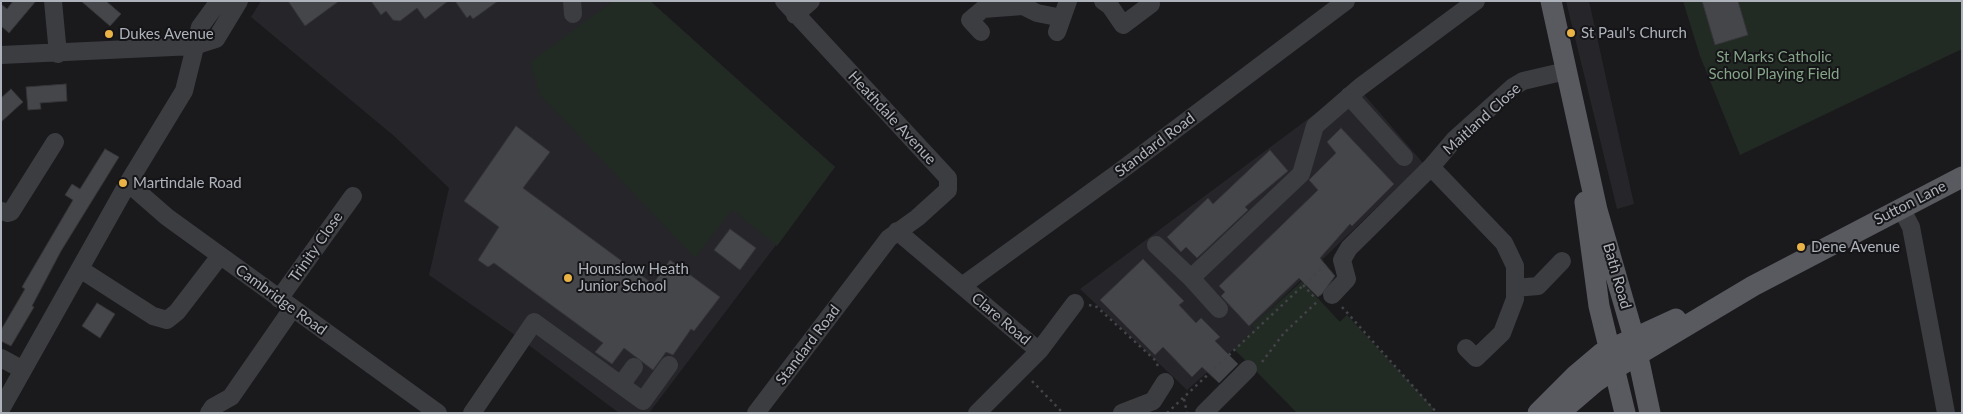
<!DOCTYPE html>
<style>
body{margin:0}
#map{position:relative;width:1963px;height:414px;overflow:hidden;background:#1a1a1d;font-family:Lato,sans-serif}
canvas{display:block}
.frame{position:absolute;inset:0;border:2px solid #aeb2bb;pointer-events:none}
</style>
<div id="map">
<canvas width="1963" height="414"></canvas>
<div class="frame"></div>
</div>
<script>
const g = document.querySelector('canvas').getContext('2d');
g.lineJoin = 'round';
function paint(path, color) { g.fillStyle = color; g.fill(path, 'evenodd'); }
const toPath = rows => new Path2D(rows.map(r => 'M' + r).join(''));
function stroke(path, color, width, dash) { g.strokeStyle = color; g.lineWidth = width; g.lineCap = dash ? 'butt' : 'round'; g.setLineDash(dash || []); g.stroke(path); }
function drawText(font, color, halo, rows, align = 'center') {
  g.font = font + ' Lato,sans-serif'; g.lineWidth = 4; g.setLineDash([]); g.textBaseline = 'middle'; g.strokeStyle = halo; g.fillStyle = color; for (const [text, x, y, turn = 0] of rows) {
    g.save(); g.translate(x, y); g.rotate((+turn || 0) * Math.PI / 180); g.textAlign = isNaN(turn) ? turn : align; if (halo) g.strokeText(text, 0, 0); g.fillText(text, 0, 0); g.restore();
  }
}
const built = toPath([
 [261,1,650,1,835,167,649,413,619,413,522,340,429,275,449,188,394,136,251,17],
 [1566,1,1589,1,1634,204,1617,209],
 [1355,84,1423,163,1252,327,1254,329,1234,349,1187,390,1080,289]
]);
const green = toPath([
 [613,1,650,1,835,167,777,246,732,210,695,258,540,95,530,62],
 [1683,1,1962,1,1962,49,1740,155,1700,56],
 [1302,281,1340,322,1347,315,1434,409,1430,413,1297,413,1234,349,1254,329,1252,326]
]);
const building = toPath([
 [13,1,36,1,9,33,1,26,1,4,7,9,13,1],
 [81,1,106,1,121,14,110,26,81,1],
 [288,1,339,1,305,26,288,1],
 [371,1,448,1,425,19,417,8,400,21,393,20,386,11,381,15,371,1],
 [455,1,498,1,473,19,470,15,467,18,455,1],
 [1702,1,1738,1,1748,35,1715,45,1702,1],
 [66,84,67,101,40,103,41,109,28,110,26,87,66,84],
 [11,89,23,102,1,122,1,98,11,89],
 [516,126,550,152,523,188,653,284,670,260,720,297,694,331,691,329,673,355,666,352,653,370,624,348,612,364,595,352,603,343,494,263,488,267,478,260,499,227,464,201,516,126],
 [1341,128,1394,184,1352,226,1350,224,1320,258,1335,276,1322,294,1318,297,1299,278,1249,326,1221,296,1225,292,1219,286,1318,190,1309,180,1336,153,1327,142,1341,128],
 [105,149,119,157,61,251,32,306,34,307,11,346,1,341,1,330,25,289,22,287,73,200,65,195,72,184,80,189,105,149],
 [1270,150,1288,171,1245,207,1248,210,1197,258,1186,247,1181,252,1167,237,1208,198,1213,204,1270,150],
 [730,229,756,248,740,270,714,250,730,229],
 [1143,259,1184,301,1179,305,1196,323,1201,318,1220,337,1215,341,1238,364,1219,383,1202,367,1192,377,1163,347,1155,355,1100,300,1143,259],
 [97,303,115,314,100,338,82,326,97,303]
]);
const path = toPath([
 [1303,285,1316,299],
 [1089,305,1097,307,1156,361,1159,369],
 [1342,307,1437,413],
 [1262,362,1284,333,1319,300],
 [1032,381,1063,413],
 [1184,399,1187,413],
 [1167,413,1326,264]
]);
const minor = toPath([
 [53,1,58,54],
 [572,1,573,14],
 [1103,1,1110,6,1123,25,1151,4],
 [795,15,811,1],
 [981,32,970,20,983,9,1023,6,1037,13,1062,18],
 [1057,32,1068,1],
 [1,55,194,46,216,39,239,1],
 [1349,96,1404,157],
 [1431,167,1504,243,1515,266,1515,299,1502,333,1476,358,1466,348],
 [128,183,167,217,438,413],
 [1901,208,1911,227,1946,413],
 [1,211,8,213,11,212,55,142],
 [897,231,1039,351,977,413],
 [1156,245,1191,278,1219,309],
 [80,269,153,316,167,320,177,312,220,256],
 [1191,278,1301,174,1315,126,1360,87,1476,1],
 [962,286,1119,172,1346,1],
 [1515,288,1538,286,1562,261],
 [1332,295,1347,279,1342,260,1349,248,1431,167,1454,140,1513,87,1523,81,1566,71],
 [279,299,353,196],
 [1039,351,1075,303],
 [1,358,23,370],
 [621,385,634,367],
 [1,409,128,183,184,91,200,27,219,1],
 [209,413,213,407,231,397,292,309],
 [472,413,534,322,643,401,669,365],
 [756,413,889,238,917,218,948,190,948,178,784,1],
 [1122,413,1153,401,1165,382],
 [1204,413,1248,369]
]);
const major = toPath([
 [1551,1,1597,210,1634,338,1650,413],
 [1585,202,1599,306,1625,413],
 [1538,413,1576,375,1602,353,1676,319],
 [1559,413,1594,383,1614,369,1753,286,1962,177]
]);
const markers = [
 [1571,33,5,"#e9b346"],
 [109,34,5,"#e9b346"],
 [123,183,5,"#e9b346"],
 [1801,247,5,"#e9b346"],
 [568,278,5,"#e9b346"]
];
const poiNames = [
 ["St Paul's Church",1581,33],
 ["Dukes Avenue",119,34],
 ["Martindale Road",133,183],
 ["Dene Avenue",1811,247],
 ["Hounslow Heath",578,269],
 ["Junior School",578,286]
];
const parkNames = [
 ["St Marks Catholic",1774,57],
 ["School Playing Field",1774,74]
];
const streetNames = [
 ["Heathdale Avenue",892,118,47],
 ["Maitland Close",1482,119,-42],
 ["Standard Road",1155,145,-37],
 ["Sutton Lane",1910,203,-27],
 ["Trinity Close",316,247,-55],
 ["Bath Road",1617,276,74],
 ["Cambridge Road",281,300,36],
 ["Clare Road",1001,319,40],
 ["Standard Road",808,345,-53]
];
paint(built, '#26262a');
paint(green, '#222a24');
paint(building, '#45464a');
stroke(building, '#353538', 1);
stroke(path, '#424448', 2.5, [2.5, 4]);
stroke(minor, '#3c3d41', 18);
stroke(major, '#585a60', 21);
for (const [x, y, r, color] of markers) { const dot = new Path2D(); dot.arc(x, y, r, 0, 2 * Math.PI); g.fillStyle = color; g.fill(dot); stroke(dot, '#151518', 2); }
drawText('15px', '#aeb2bb', '#151518', poiNames, 'left');
drawText('15px', '#86a588', '#151518', parkNames);
drawText('15px', '#aeb2bb', '#151518', streetNames);
</script>
